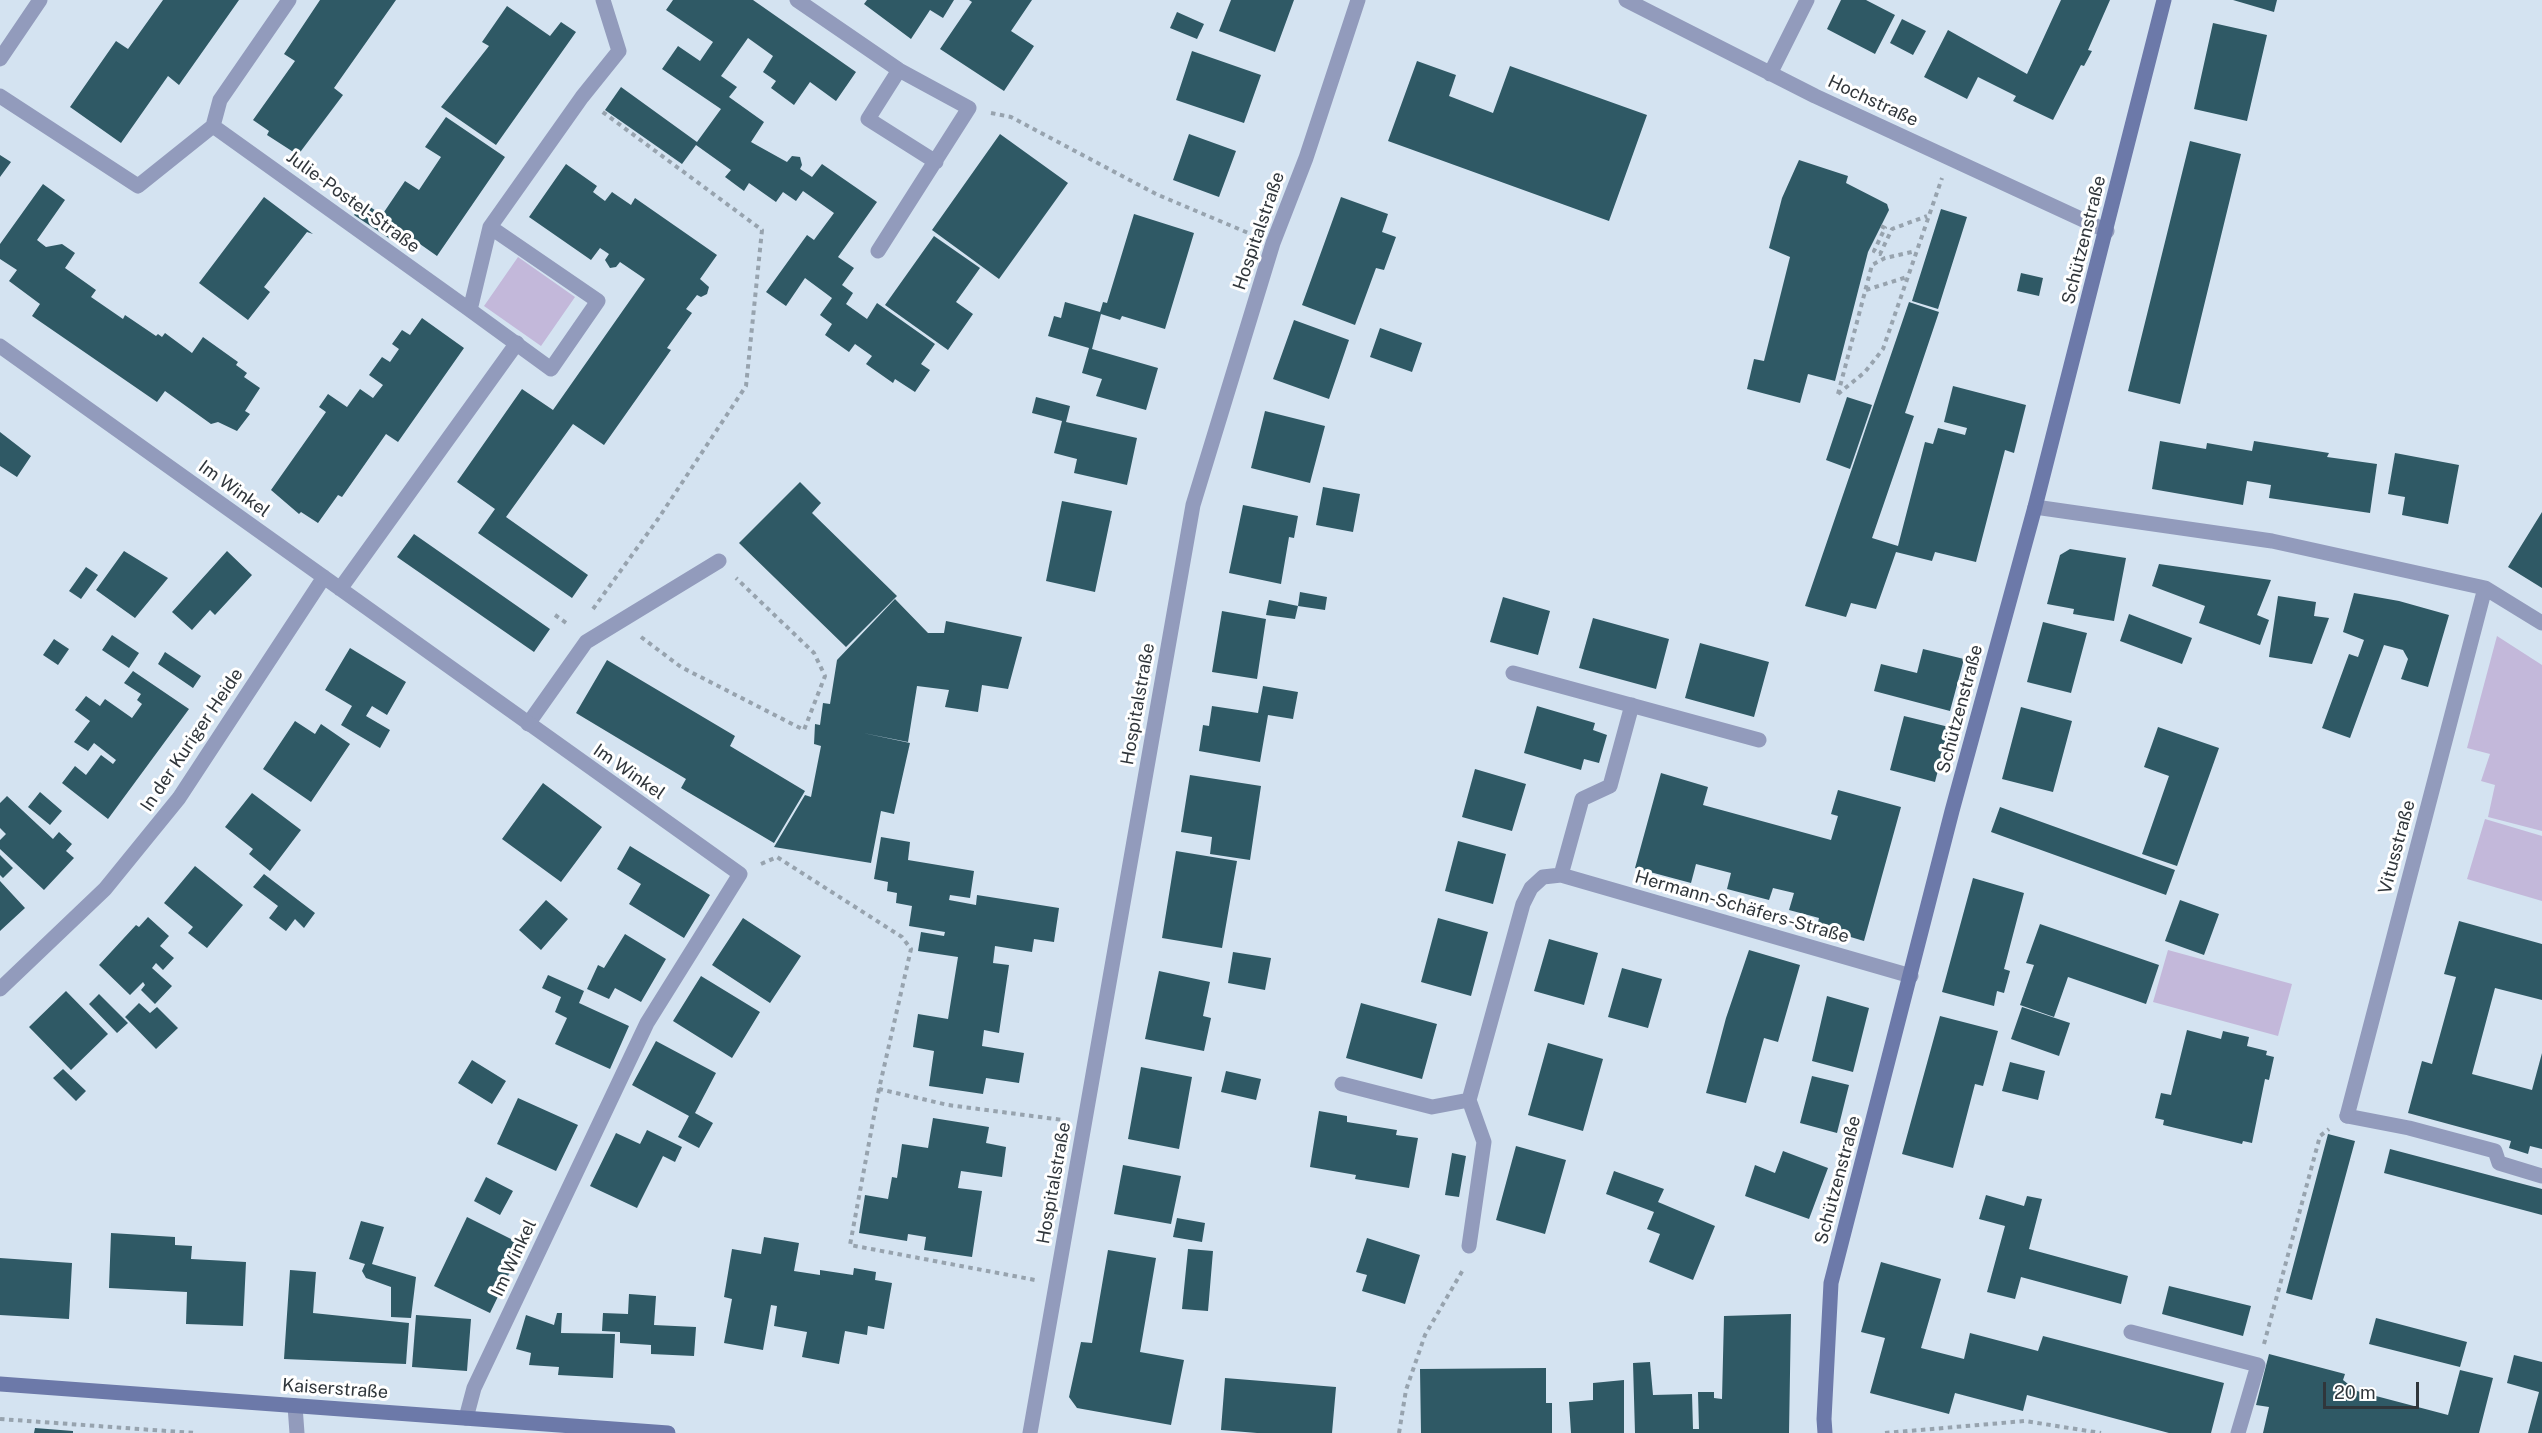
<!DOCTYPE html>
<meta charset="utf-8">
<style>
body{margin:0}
#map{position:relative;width:2542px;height:1433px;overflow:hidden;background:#d4e3f1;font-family:"Public Sans",sans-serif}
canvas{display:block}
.scale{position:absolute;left:2323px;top:1382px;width:96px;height:27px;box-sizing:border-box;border:3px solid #30363b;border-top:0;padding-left:8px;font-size:18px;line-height:21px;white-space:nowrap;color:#30363b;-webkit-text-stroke:4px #fff;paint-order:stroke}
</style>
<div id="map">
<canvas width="2542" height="1433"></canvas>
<div class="scale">20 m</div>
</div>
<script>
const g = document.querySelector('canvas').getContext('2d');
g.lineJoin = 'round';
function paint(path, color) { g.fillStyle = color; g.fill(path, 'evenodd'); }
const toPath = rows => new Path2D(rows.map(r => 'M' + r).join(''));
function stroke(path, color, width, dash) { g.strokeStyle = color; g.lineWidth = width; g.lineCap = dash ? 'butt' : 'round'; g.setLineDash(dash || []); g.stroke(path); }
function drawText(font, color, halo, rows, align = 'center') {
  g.font = font + ' "Public Sans",sans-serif'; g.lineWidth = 6; g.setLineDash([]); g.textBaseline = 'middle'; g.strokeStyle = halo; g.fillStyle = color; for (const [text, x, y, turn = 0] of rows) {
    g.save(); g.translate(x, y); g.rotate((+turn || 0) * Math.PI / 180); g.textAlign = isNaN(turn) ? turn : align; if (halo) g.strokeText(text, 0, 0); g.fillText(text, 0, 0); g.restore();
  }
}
const green = toPath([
 [518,257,575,297,541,346,484,306],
 [2497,636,2542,665,2542,831,2488,817,2495,785,2481,781,2490,754,2467,748],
 [2485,819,2542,836,2542,901,2467,879],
 [2168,950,2292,984,2278,1036,2153,1002]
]);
const building = toPath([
 [163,0,239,0,179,85,168,76,121,143,70,107,116,41,128,49],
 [320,0,396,0,334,88,343,95,298,155,267,135,269,131,253,120,295,61,284,54],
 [673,0,753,0,856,72,836,101,810,82,794,105,771,88,776,81,763,72,773,56,748,38,721,76,737,87,729,97,764,122,751,142,787,162,792,156,800,157,802,165,800,169,812,177,822,164,877,202,838,257,854,268,842,285,853,293,846,304,867,319,877,303,935,344,921,364,930,370,915,392,895,379,893,383,866,364,872,356,855,344,849,352,825,335,832,324,820,315,832,298,805,278,786,306,766,292,807,235,814,240,834,213,803,191,796,201,783,192,776,202,749,183,744,191,725,177,731,170,696,145,682,164,605,110,621,87,697,142,721,109,662,69,678,46,700,61,713,42,666,10],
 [867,0,954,0,943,18,930,10,911,39,864,4],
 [969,0,1032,0,1011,31,1034,46,1004,91,940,49,972,2],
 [1231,0,1294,0,1275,52,1219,31],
 [1841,0,1866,0,1895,15,1875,54,1827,29],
 [2061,0,2110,0,2088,50,2092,51,2084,66,2081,65,2053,120,2013,101,2016,96,1978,77,1967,99,1924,77,1948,30,2027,74],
 [2233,0,2277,0,2274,12],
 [507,6,550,36,561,22,576,32,496,145,441,107,489,46,482,42],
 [1177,12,1204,24,1197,39,1170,28],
 [1902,19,1926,31,1913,55,1890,43],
 [2213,23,2267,35,2247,121,2194,109],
 [1192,51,1261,75,1244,123,1176,100],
 [1417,61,1456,75,1449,96,1493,113,1510,66,1647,115,1609,221,1388,141],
 [446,117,505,157,437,256,400,230,393,241,354,215,363,202,382,215,405,181,419,190,441,157,425,147],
 [1000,134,1068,183,999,279,932,230],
 [1189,134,1236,151,1219,197,1173,180],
 [2190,141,2241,154,2180,404,2128,391],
 [0,155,11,162,0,177],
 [1799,160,1848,176,1846,183,1887,204,1889,210,1868,252,1835,381,1808,374,1800,403,1747,389,1754,359,1764,361,1790,257,1769,248,1782,198],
 [566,164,597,186,593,192,605,201,612,192,631,205,635,198,717,255,700,279,709,287,707,294,701,297,697,295,686,309,692,313,667,348,671,350,604,445,573,424,506,517,588,575,572,598,478,533,495,509,457,482,522,389,553,410,645,279,620,262,616,267,610,268,605,260,609,254,600,248,591,260,529,217],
 [43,184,65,200,37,240,46,247,62,244,75,253,65,268,96,290,91,297,123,319,125,315,156,336,158,334,162,337,165,333,192,353,203,337,238,362,236,365,247,373,244,377,260,388,245,411,250,414,237,431,218,422,211,424,165,391,157,402,32,316,40,304,9,281,17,270,0,259,0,244],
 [264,197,313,234,307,232,264,287,270,292,248,320,199,283],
 [1341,197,1388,214,1382,232,1396,237,1384,270,1376,268,1355,325,1302,305],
 [1941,209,1967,217,1938,309,1912,301],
 [1134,214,1194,233,1165,329,1122,316,1120,320,1101,314,1092,349,1158,368,1146,410,1096,396,1102,379,1082,373,1089,348,1048,336,1054,316,1061,318,1065,302,1100,312,1103,302,1107,303],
 [934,236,980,268,956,302,973,314,948,350,885,305],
 [2021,273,2043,278,2039,296,2017,291],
 [1909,302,1939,312,1905,413,1914,416,1872,538,1898,546,1925,442,1933,444,1938,428,1965,435,1967,428,1944,422,1953,386,2026,405,2014,453,2005,450,1976,562,1935,552,1932,561,1896,552,1876,609,1851,603,1846,617,1805,606],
 [422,318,464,348,398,442,386,434,342,497,338,495,318,523,301,512,299,514,271,490,326,412,319,407,328,394,347,407,360,389,373,398,383,385,369,375,382,357,390,362,399,349,392,344,402,330,410,335],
 [1294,320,1349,340,1329,399,1273,379],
 [1380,328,1422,343,1412,372,1370,357],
 [1036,397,1070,406,1066,422,1137,438,1127,485,1074,473,1077,459,1054,453,1062,421,1032,413],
 [1847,397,1872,405,1850,469,1826,460],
 [1265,411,1325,426,1310,483,1251,468],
 [0,432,31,456,17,477,0,466],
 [2160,441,2206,449,2207,443,2252,451,2254,441,2329,453,2327,457,2377,464,2370,513,2269,498,2271,485,2247,481,2243,505,2152,489],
 [2395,453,2459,465,2448,524,2402,515,2405,497,2388,494],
 [800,482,821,503,812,513,897,596,846,647,739,543],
 [1323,487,1360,494,1353,532,1316,525],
 [1062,501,1112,511,1095,592,1046,581],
 [1243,505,1298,516,1294,538,1289,537,1281,584,1229,573],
 [2542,512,2542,588,2508,567],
 [414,534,550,629,534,652,397,557],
 [2070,549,2126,558,2114,621,2073,614,2074,609,2047,604,2060,555],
 [124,551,168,578,135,618,96,590],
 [227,551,252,575,215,615,210,610,192,630,172,612],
 [2159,564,2271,580,2257,615,2269,620,2260,645,2199,623,2205,606,2152,586],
 [86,567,98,575,81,599,69,591],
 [1300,592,1327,597,1325,610,1298,606],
 [2354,593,2399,601,2449,615,2428,687,2401,679,2408,659,2403,650,2384,645,2350,738,2322,728,2349,654,2358,657,2364,640,2343,632],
 [2278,596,2316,602,2314,616,2329,618,2312,664,2269,657],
 [1503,597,1550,611,1538,655,1490,642],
 [895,599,928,633,944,633,946,621,1022,637,1008,689,982,685,978,712,945,707,949,690,917,686,908,742,863,733,910,743,894,814,881,811,871,863,774,847,805,795,811,797,821,746,814,744,815,724,820,725,823,703,830,704,837,660],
 [1269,600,1298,606,1295,619,1266,615],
 [1222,611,1266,619,1257,679,1212,672],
 [2129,614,2192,638,2182,664,2120,641],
 [1593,618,1669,639,1656,689,1579,668],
 [2043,622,2087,633,2071,693,2027,682],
 [112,635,139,653,129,668,102,650],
 [54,639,69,649,58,665,43,655],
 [1700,643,1769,662,1754,717,1685,698],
 [350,648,406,682,387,715,372,706,366,716,390,730,380,748,341,725,352,706,325,690],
 [1923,649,1964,659,1950,711,1874,691,1881,664,1917,673],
 [165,652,201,676,193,688,158,664],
 [607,660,735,736,730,746,805,791,774,843,681,788,686,779,576,713],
 [133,671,189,709,108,819,62,783,75,766,86,775,101,755,113,764,116,760,94,743,88,751,74,742,90,721,75,710,86,696,100,706,105,699,132,718,142,704,137,700,141,694,124,683],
 [1263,686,1298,692,1293,719,1268,715,1260,762,1199,751,1203,725,1209,726,1212,706,1258,713],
 [1537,706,1595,723,1593,730,1607,735,1599,763,1584,759,1581,770,1524,753],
 [2021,707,2072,721,2053,792,2002,779],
 [1904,716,1949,727,1935,782,1890,770],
 [295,721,315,734,321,724,350,744,311,802,263,769],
 [2158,727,2219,748,2177,866,2142,854,2169,776,2144,767],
 [1475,769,1526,784,1512,831,1462,817],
 [1661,773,1708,787,1703,805,1831,840,1838,816,1831,814,1838,790,1901,807,1864,941,1817,927,1819,918,1789,910,1794,893,1773,888,1769,900,1727,889,1731,873,1696,864,1691,883,1635,868],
 [1190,775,1261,786,1250,860,1210,854,1212,837,1181,832],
 [543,783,602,827,561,882,502,839],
 [40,792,62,811,50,825,28,807],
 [252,793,301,830,270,871,249,854,253,849,225,827],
 [7,796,53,839,59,832,72,844,66,851,74,858,44,890,0,849,0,840,6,834,0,828,0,803],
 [2000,807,2175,870,2166,895,1991,832],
 [881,837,910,842,908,860,974,871,970,898,950,895,949,900,976,905,977,895,1059,908,1054,942,1034,939,1032,952,995,946,993,963,1009,965,999,1033,984,1030,982,1046,1024,1053,1019,1083,986,1078,983,1094,929,1086,934,1051,913,1047,918,1014,948,1019,958,957,918,951,921,932,944,936,945,932,909,926,912,906,896,903,897,893,887,891,888,882,874,879],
 [1458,841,1506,854,1493,904,1445,891],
 [630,846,710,895,684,938,629,904,641,884,617,869],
 [1176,851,1237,861,1222,948,1162,938],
 [0,855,13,868,3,878,0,875],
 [195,866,243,905,207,948,188,933,193,927,164,903],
 [264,874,315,913,304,928,295,919,286,931,269,918,278,906,253,887],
 [1973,878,2024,893,2004,969,2010,971,2004,993,1997,991,1994,1006,1942,992],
 [0,881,25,908,0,931],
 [546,900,568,919,541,950,519,930],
 [2180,900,2219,914,2204,955,2165,941],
 [148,917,169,936,160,946,174,958,163,970,156,963,152,968,172,986,155,1004,141,990,145,985,143,982,130,995,99,965,136,925,139,927],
 [743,918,801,956,770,1003,712,965],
 [1438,918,1488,932,1471,996,1421,982],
 [2459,921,2542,944,2542,1000,2495,988,2472,1074,2532,1090,2542,1053,2542,1149,2530,1146,2528,1154,2509,1148,2511,1141,2408,1113,2422,1061,2432,1064,2456,977,2444,974],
 [2040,924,2159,965,2146,1004,2068,977,2054,1017,2020,1005,2034,965,2026,963],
 [625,934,666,959,641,1002,615,988,609,999,587,989,598,965,604,968],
 [1549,939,1598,953,1584,1005,1534,991],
 [1749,950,1800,965,1778,1042,1764,1038,1746,1103,1706,1093,1726,1018],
 [1233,952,1271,958,1265,990,1228,983],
 [1622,968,1662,979,1648,1028,1608,1017],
 [1159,971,1210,982,1203,1016,1211,1018,1204,1051,1145,1039],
 [548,975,584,991,579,1003,629,1026,610,1069,555,1044,567,1018,555,1012,561,997,542,988],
 [701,976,760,1012,732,1058,673,1021],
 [66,991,108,1034,71,1070,29,1027],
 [99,994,128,1023,117,1033,89,1004],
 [1827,996,1869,1008,1853,1072,1812,1061],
 [139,1003,150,1013,157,1007,178,1028,156,1049,125,1017],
 [1361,1003,1437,1024,1422,1079,1346,1058],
 [2022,1007,2070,1023,2059,1056,2011,1039],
 [1940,1016,1998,1031,1983,1086,1975,1084,1953,1168,1902,1154],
 [2187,1030,2221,1039,2223,1031,2249,1037,2247,1046,2267,1051,2266,1055,2274,1057,2269,1080,2265,1079,2252,1143,2243,1141,2242,1144,2163,1125,2164,1120,2155,1118,2161,1093,2171,1095],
 [656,1041,716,1073,695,1113,713,1123,699,1148,678,1137,689,1116,632,1085],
 [1548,1043,1603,1059,1583,1131,1528,1115],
 [472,1060,506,1081,492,1104,458,1083],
 [2010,1062,2045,1071,2038,1100,2002,1091],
 [1141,1067,1192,1077,1179,1149,1128,1139],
 [63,1069,86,1091,76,1101,53,1078],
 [1226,1071,1261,1079,1256,1100,1221,1092],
 [1812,1076,1849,1085,1837,1133,1800,1123],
 [518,1098,578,1125,556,1171,497,1144],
 [1319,1111,1347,1116,1347,1122,1397,1130,1396,1135,1418,1138,1409,1188,1355,1179,1356,1175,1310,1167],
 [933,1118,989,1127,986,1143,1006,1147,1002,1177,961,1171,958,1188,982,1191,972,1257,924,1250,926,1237,908,1234,907,1241,859,1233,865,1195,888,1199,892,1177,897,1178,902,1144,928,1148],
 [647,1130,682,1147,675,1162,663,1156,637,1208,590,1186,616,1133,640,1144],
 [2328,1134,2355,1141,2312,1300,2286,1293],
 [1516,1146,1566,1160,1545,1234,1496,1220],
 [2390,1149,2542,1189,2542,1215,2384,1173],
 [1783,1151,1828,1168,1809,1219,1745,1196,1755,1165,1775,1173],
 [1452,1153,1466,1156,1459,1197,1445,1195],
 [1123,1165,1181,1176,1171,1224,1114,1214],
 [1614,1171,1664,1189,1658,1202,1715,1226,1693,1280,1649,1262,1660,1234,1647,1229,1654,1212,1606,1194],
 [486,1177,513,1191,500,1215,474,1201],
 [1986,1195,2024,1206,2027,1196,2042,1199,2029,1249,2128,1276,2121,1304,2021,1277,2015,1299,1987,1292,2005,1226,1979,1219],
 [467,1217,523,1245,490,1313,434,1286],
 [1177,1218,1205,1223,1202,1242,1173,1237],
 [361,1221,384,1227,372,1264,416,1277,411,1318,391,1317,391,1287,366,1278,362,1271,365,1264,349,1259],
 [111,1233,175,1237,175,1245,192,1246,191,1259,246,1262,243,1326,186,1324,187,1292,109,1288],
 [764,1237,799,1243,794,1271,820,1275,820,1270,853,1275,854,1268,876,1272,875,1280,892,1283,884,1329,868,1326,867,1335,845,1331,839,1364,802,1357,807,1332,774,1326,777,1306,771,1305,763,1350,724,1343,732,1299,724,1297,732,1249,761,1254],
 [1367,1238,1420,1255,1405,1304,1362,1291,1367,1275,1356,1272],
 [1188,1249,1213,1251,1208,1311,1182,1309],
 [1108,1250,1156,1258,1140,1352,1184,1360,1171,1425,1077,1408,1069,1397,1081,1342,1092,1343],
 [0,1258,72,1263,69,1319,0,1315],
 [1881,1262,1941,1279,1921,1348,1964,1359,1970,1333,2038,1351,2043,1336,2224,1383,2211,1433,2169,1433,2027,1395,2023,1411,1955,1393,1949,1414,1870,1393,1885,1338,1861,1332],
 [290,1270,316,1272,313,1313,409,1323,406,1364,284,1359],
 [2169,1286,2251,1306,2243,1336,2162,1314],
 [629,1294,656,1296,654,1325,696,1327,694,1356,651,1354,651,1345,620,1343,620,1332,602,1331,603,1313,628,1314],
 [557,1313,562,1313,561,1333,615,1334,613,1378,558,1375,559,1367,529,1365,531,1353,516,1349,526,1315,554,1325],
 [1791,1314,1789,1433,1635,1433,1633,1363,1650,1362,1653,1395,1692,1394,1693,1429,1699,1429,1698,1392,1714,1392,1714,1398,1722,1399,1724,1316],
 [416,1315,471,1319,467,1371,412,1367],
 [2376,1318,2467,1342,2460,1367,2369,1344],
 [2269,1354,2345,1374,2343,1380,2357,1391,2448,1415,2460,1370,2493,1378,2479,1433,2263,1433,2269,1407,2256,1405],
 [2514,1355,2542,1362,2542,1433,2528,1433,2539,1392,2507,1383],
 [1546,1368,1546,1403,1552,1403,1552,1433,1421,1433,1420,1369],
 [1225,1378,1336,1387,1332,1433,1257,1433,1221,1430],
 [1624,1380,1624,1433,1571,1433,1569,1402,1593,1400,1593,1383],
 [35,1428,73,1431,73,1433,34,1433]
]);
const path = toPath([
 [991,113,1011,117,1156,194,1253,235],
 [1881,226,1885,228,1874,251,1880,254,1892,229,1927,216],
 [1866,290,1907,277],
 [1838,394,1865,372,1883,349,1942,178],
 [1838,394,1872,265,1885,258,1916,251],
 [593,609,658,519,746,386,762,230,600,110],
 [555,615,569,625],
 [641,637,681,667,804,730,825,676,814,653,736,578],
 [761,864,777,857,902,937,911,949,879,1089,948,1105,1063,1120],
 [879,1089,850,1245,1035,1280],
 [2264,1344,2320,1136,2329,1129],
 [0,1419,195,1433],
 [1399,1433,1406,1390,1425,1335,1464,1268],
 [1885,1433,2025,1421,2101,1433]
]);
const service = toPath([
 [0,96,138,186,213,126,470,310],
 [213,126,220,100,289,0],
 [490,227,598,301,551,369,470,310,490,227,582,97,619,51,603,0],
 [528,724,586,642,719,561],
 [2347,1116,2409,1128,2495,1151,2499,1163,2542,1176],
 [2131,1332,2258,1365,2238,1433]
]);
const minor = toPath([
 [797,0,899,70,969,108,878,251],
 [1626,0,1815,96,2107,231],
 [0,59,40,0],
 [899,70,868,119,936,162],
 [1770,74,1807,0],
 [0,346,740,874,647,1023,474,1388,466,1418],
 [2035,507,2272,541,2485,588,2542,623],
 [340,589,517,343],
 [1513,673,1759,740],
 [1561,875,1582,799,1610,786,1632,705],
 [0,989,105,889,179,798,324,577],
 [1342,1084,1432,1107,1469,1100],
 [2347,1116,2485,588],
 [1469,1246,1484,1142,1469,1100,1523,904,1531,888,1543,877,1561,875,1911,976],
 [295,1406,297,1433],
 [1030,1433,1193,505,1273,243,1306,158,1358,0]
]);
const secondary = toPath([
 [0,1384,668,1433],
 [1825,1433,1824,1419,1831,1283,1952,811,2035,507,2164,0]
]);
const streetNames = [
 ["Hochstraße",1873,101,25],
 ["Julie-Postel-Straße",353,202,36],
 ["Hospitalstraße",1259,231,-71],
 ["Schützenstraße",2084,240,-76],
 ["Im Winkel",234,489,36],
 ["Hospitalstraße",1138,704,-80],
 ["Schützenstraße",1960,709,-75],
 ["In der Kuriger Heide",192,740,-56],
 ["Im Winkel",629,772,35],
 ["Vitusstraße",2397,847,-75],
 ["Hermann-Schäfers-Straße",1742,907,16],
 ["Schützenstraße",1838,1180,-75],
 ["Hospitalstraße",1054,1183,-80],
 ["Im Winkel",514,1258,-65],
 ["Kaiserstraße",335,1389,4]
];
paint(green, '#c3b8da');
paint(building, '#2f5965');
stroke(path, '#97a3ae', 4, [4.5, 4.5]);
stroke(service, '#929bbc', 15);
stroke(minor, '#929bbc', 15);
stroke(secondary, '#6c79a9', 15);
drawText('18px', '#30363b', '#fff', streetNames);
</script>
